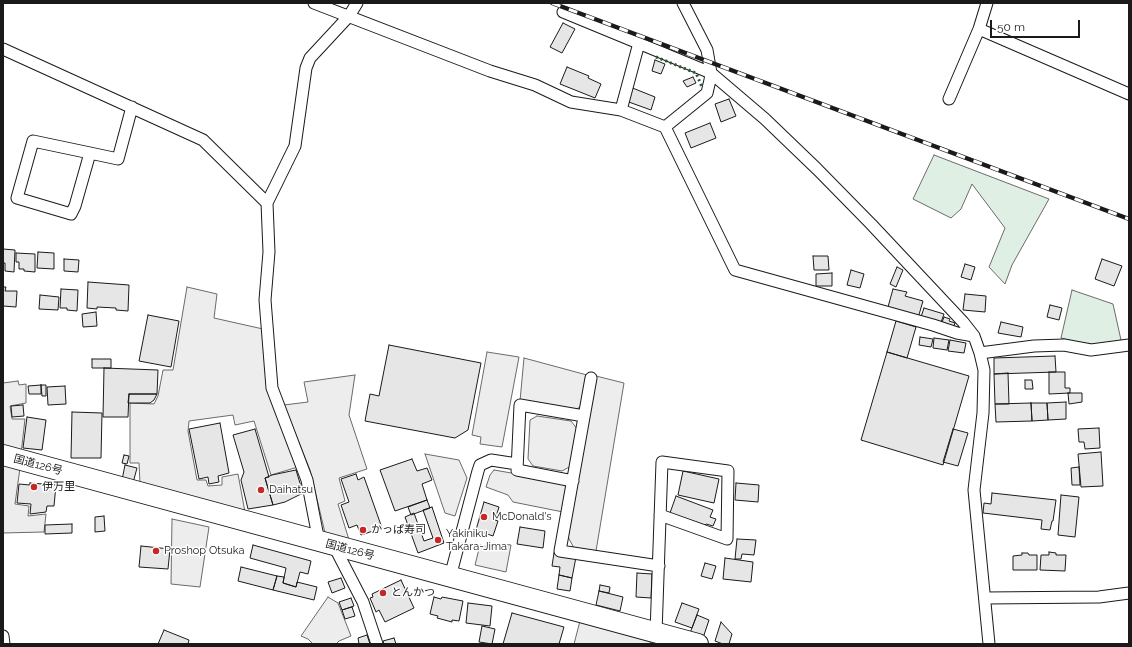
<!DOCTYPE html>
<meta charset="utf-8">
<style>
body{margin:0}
#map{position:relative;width:1132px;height:647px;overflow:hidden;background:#fff;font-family:Raleway,sans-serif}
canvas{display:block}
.frame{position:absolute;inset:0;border:4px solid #1a1a1a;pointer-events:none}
.scale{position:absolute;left:990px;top:20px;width:90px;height:18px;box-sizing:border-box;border:2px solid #1a1a1a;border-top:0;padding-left:5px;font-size:12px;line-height:14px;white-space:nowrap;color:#1a1a1a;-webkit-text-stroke:3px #fff;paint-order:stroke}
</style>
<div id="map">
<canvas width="1132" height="647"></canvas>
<div class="frame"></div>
<div class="scale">50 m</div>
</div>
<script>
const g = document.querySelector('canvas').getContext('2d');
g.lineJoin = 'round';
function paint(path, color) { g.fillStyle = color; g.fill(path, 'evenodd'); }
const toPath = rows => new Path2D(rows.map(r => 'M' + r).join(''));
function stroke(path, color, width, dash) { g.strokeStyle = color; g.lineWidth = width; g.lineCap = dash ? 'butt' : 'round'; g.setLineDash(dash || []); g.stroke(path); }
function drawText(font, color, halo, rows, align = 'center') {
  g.font = font + ' Raleway,"Noto Sans JP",sans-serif'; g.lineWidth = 3; g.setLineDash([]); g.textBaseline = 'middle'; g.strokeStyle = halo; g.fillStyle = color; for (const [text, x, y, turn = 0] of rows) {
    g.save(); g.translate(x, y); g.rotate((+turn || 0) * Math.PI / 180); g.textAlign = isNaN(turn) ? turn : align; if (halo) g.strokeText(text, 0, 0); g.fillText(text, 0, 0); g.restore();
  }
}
const green = toPath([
 [934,155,1049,199,1012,265,1005,284,989,267,1005,228,972,184,961,209,951,218,913,199,934,155],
 [1072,290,1113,304,1121,340,1093,346,1061,338,1072,290]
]);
const parking = toPath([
 [187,287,217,294,214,318,263,329,268,392,298,467,271,475,254,421,235,425,233,415,189,421,188,431,197,480,206,480,208,486,222,485,222,477,238,474,245,512,140,484,139,463,130,463,130,403,154,404,158,396,163,370,173,370,187,287],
 [487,352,519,357,502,447,480,444,481,437,472,435,487,352],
 [524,358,587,375,581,406,573,412,520,401,524,358],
 [355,375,349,415,367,469,339,478,345,501,338,504,350,543,326,537,310,470,284,405,308,402,304,382,355,375],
 [596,376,624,383,596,551,574,548,568,537,596,376],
 [18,381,19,385,26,384,26,403,10,406,12,419,25,419,21,454,3,449,3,383,18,381],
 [537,416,571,421,578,430,571,466,562,471,533,466,528,459,530,420,537,416],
 [425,454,459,460,467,478,455,516,445,513,425,454],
 [3,465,20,468,15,504,29,506,28,516,46,514,44,532,3,533,3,465],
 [494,470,563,482,567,488,563,512,513,502,508,495,486,487,490,475,494,470],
 [172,519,209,527,200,587,171,584,172,519],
 [502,544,511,545,506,572,475,565,480,545,492,548,499,547,502,544],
 [328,597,338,603,351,636,339,641,336,644,313,644,308,639,301,636,328,597],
 [580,621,651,640,650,644,574,644,580,621]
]);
const building = toPath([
 [563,23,575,29,562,53,550,47,563,23],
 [655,60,665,64,661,74,652,71,655,60],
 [567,67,589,76,588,78,601,84,595,98,560,84,567,67],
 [693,77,696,83,687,87,683,81,693,77],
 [630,87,655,97,651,110,626,101,630,87],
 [729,99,736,116,721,122,715,104,729,99],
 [710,123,716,138,691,148,685,133,710,123],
 [3,249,15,250,14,272,5,271,5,263,3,263,3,249],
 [38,252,54,253,54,269,37,268,38,252],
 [16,253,35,254,35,272,24,271,24,269,19,269,19,262,16,262,16,253],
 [813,256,828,256,829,270,814,270,813,256],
 [64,259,79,260,78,272,64,271,64,259],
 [1102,259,1122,266,1114,286,1095,279,1102,259],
 [965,264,975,267,971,280,961,277,965,264],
 [897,267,903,270,896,287,890,284,897,267],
 [851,270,864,274,860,288,847,285,851,270],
 [832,273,832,286,816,286,816,274,832,273],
 [88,282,129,285,128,311,116,310,116,308,97,307,97,309,87,308,88,282],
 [3,287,6,287,5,291,17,291,16,307,3,306,3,287],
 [61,289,78,290,77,311,67,310,67,308,60,308,61,289],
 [893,289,907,292,905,296,923,301,918,318,888,307,893,289],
 [965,294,986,296,985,312,963,310,965,294],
 [40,295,59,297,58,310,39,309,40,295],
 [1050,305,1062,308,1059,320,1047,317,1050,305],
 [924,308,944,314,940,325,920,320,924,308],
 [96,312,97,326,83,327,82,314,96,312],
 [148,315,179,321,171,367,139,361,148,315],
 [944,317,950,319,949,321,955,323,953,329,941,325,944,317],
 [896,321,916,327,907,358,887,352,896,321],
 [1001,322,1023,327,1021,337,998,333,1001,322],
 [920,337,933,339,931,347,919,345,920,337],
 [934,338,949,340,947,350,933,348,934,338],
 [950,340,966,343,964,353,948,351,950,340],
 [389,345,481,363,468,430,455,438,365,421,370,394,379,396,389,345],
 [887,352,969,376,943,465,861,440,887,352],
 [1055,356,1056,372,994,374,994,358,1055,356],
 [92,359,111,359,111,368,92,368,92,359],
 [104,368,158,370,157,394,129,394,128,417,103,417,104,368],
 [1049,372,1065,372,1065,388,1070,388,1070,393,1049,394,1049,372],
 [1008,373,1009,404,995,404,994,374,1008,373],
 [1025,380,1032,380,1033,389,1025,389,1025,380],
 [41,385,41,394,29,394,28,386,41,385],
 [41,385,46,385,46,396,42,396,41,385],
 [65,386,66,404,48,405,47,387,65,386],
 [1068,393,1082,393,1082,402,1069,404,1068,393],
 [129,394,157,394,154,400,150,403,128,403,129,394],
 [1066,402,1066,419,1048,420,1047,403,1066,402],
 [1031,403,1032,421,996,422,995,404,1031,403],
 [1031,403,1047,403,1048,420,1032,421,1031,403],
 [23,405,24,416,12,417,11,406,23,405],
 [72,412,102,413,101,458,71,458,72,412],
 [27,417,46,420,42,450,23,448,27,417],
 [220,423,229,473,218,476,219,482,209,484,208,477,199,479,189,429,220,423],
 [1099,428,1100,448,1085,449,1084,442,1079,442,1078,429,1099,428],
 [255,429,269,477,265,478,273,505,248,509,241,480,244,472,233,435,255,429],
 [953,429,968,433,958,466,943,462,953,429],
 [1101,452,1103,486,1081,487,1078,454,1101,452],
 [124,455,129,456,127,464,122,463,124,455],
 [412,459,417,471,427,468,432,480,422,484,427,500,395,511,380,470,412,459],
 [125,465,137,468,133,483,122,480,125,465],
 [1079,467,1080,485,1072,485,1071,468,1079,467],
 [296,470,303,493,285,502,273,505,265,478,272,475,296,470],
 [683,471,719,479,714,503,678,495,683,471],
 [356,474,358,480,364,477,382,528,361,535,357,525,349,528,341,505,349,502,341,479,356,474],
 [30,483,56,485,54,506,47,506,46,512,30,514,31,504,17,503,19,484,30,485,30,483],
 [736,483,759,485,758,502,735,500,736,483],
 [992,493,1056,500,1053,521,1052,521,1050,530,1041,529,1042,520,983,513,984,503,991,504,992,493],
 [1061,495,1079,497,1075,537,1058,535,1061,495],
 [676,496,713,510,710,517,716,519,713,526,706,524,705,525,670,513,676,496],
 [427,500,430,508,411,515,408,507,427,500],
 [484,502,499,507,495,520,498,521,493,536,476,530,484,502],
 [432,507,444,543,418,553,405,517,414,513,424,541,433,538,423,510,432,507],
 [104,516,105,531,95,532,95,517,104,516],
 [72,524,72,533,45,534,45,525,72,524],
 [520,527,545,531,543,548,517,544,520,527],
 [737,539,756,540,754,555,742,554,741,559,735,559,737,539],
 [253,545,311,561,308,574,300,572,296,587,283,583,286,568,250,558,253,545],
 [141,546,170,549,168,569,139,567,141,546],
 [1049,552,1056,553,1056,555,1066,555,1065,571,1040,570,1041,555,1049,555,1049,552],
 [554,553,576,557,572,578,559,575,560,567,552,566,554,553],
 [1022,553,1028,553,1029,555,1037,555,1037,570,1013,570,1013,556,1022,555,1022,553],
 [725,558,753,562,751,582,723,579,725,558],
 [705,563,716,566,712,579,701,576,705,563],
 [241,567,277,576,273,590,238,581,241,567],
 [637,573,652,574,651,598,636,597,637,573],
 [559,575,572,578,570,591,557,589,559,575],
 [277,576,284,577,283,583,296,587,297,582,317,587,314,600,273,590,277,576],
 [341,578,345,588,332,593,328,582,341,578],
 [401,580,414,608,385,622,379,610,376,612,370,598,373,597,372,594,401,580],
 [600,585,610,587,609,593,599,591,600,585],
 [599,591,623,597,620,611,596,605,599,591],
 [434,597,441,599,442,597,463,601,459,621,452,620,452,622,437,618,438,616,430,614,434,597],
 [351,598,354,606,342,610,339,602,351,598],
 [468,603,492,606,490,626,466,623,468,603],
 [682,603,699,609,692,628,675,622,682,603],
 [352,607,355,616,345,619,342,610,352,607],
 [512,613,564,627,559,644,503,644,512,613],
 [697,615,709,620,703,638,690,633,697,615],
 [721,622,732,634,729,644,723,644,715,641,721,622],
 [482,626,495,629,492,644,479,642,482,626],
 [164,630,189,640,188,644,158,644,164,630],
 [367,635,370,644,359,644,358,638,367,635],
 [394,638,396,644,384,644,383,641,394,638]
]);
const street = toPath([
 [314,3,490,71,535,85,571,102,621,110,665,127,735,270,933,325,957,333,974,336],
 [563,12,711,73,765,119,817,169,871,224,963,322,974,336,980,353,984,370,983,413,974,490,989,644],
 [979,29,1129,94],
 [3,49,203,140,267,203],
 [949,99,979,29,987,3],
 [621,110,639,43],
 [665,127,707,93,710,80,711,73,707,50,683,3],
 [90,153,75,206,71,214,17,198,33,141,90,153,118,159,132,107],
 [980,353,1034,346,1064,345,1091,350,1129,345],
 [591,378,560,551,659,566],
 [573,481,517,470,520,405,584,416],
 [319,542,307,480,272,388,265,300,269,252,267,203,295,146,306,68,310,58,349,16,357,3],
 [334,546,363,602,377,644],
 [450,577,478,471,480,465,491,460,517,464],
 [985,598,1099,597,1129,593],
 [656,633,662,462,728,471,727,539,660,515],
 [3,636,4,644]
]);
const highway = toPath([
 [3,455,698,644]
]);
const rail = toPath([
 [552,3,1129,219]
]);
const hedge = toPath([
 [656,57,696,73,702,87]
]);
const markers = [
 [34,487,4,"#c62828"],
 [261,490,4,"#c62828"],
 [484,517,4,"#c62828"],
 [363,530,4,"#c62828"],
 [438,540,4,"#c62828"],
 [156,551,4,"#c62828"],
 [383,593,4,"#c62828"]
];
const streetNames = [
 ["国道126号",38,465,15],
 ["国道126号",350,550,15]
];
const poiNames = [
 ["伊万里",42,487],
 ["Daihatsu",269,490],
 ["McDonald's",492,517],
 ["かっぱ寿司",371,530],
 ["Yakiniku",446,534],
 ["Takara-Jima",446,547],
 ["Proshop Otsuka",164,551],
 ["とんかつ",391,593]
];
paint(green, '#e0efe3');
stroke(green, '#6a6a6a', 1);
paint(parking, '#ededed');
stroke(parking, '#6a6a6a', 1);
paint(building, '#e6e6e6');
stroke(building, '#1a1a1a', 1);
stroke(street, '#1a1a1a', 13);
stroke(highway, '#1a1a1a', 22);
stroke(street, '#fff', 11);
stroke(highway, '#fff', 20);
stroke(rail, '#1a1a1a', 4.5);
stroke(rail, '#fff', 3, [9]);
stroke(hedge, '#2b5a34', 3, [2, 3]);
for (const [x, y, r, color] of markers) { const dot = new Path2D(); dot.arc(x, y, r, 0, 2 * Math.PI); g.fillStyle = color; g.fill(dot); stroke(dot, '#fff', 1.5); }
drawText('11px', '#1a1a1a', '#fff', streetNames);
drawText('11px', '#1a1a1a', '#fff', poiNames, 'left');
</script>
